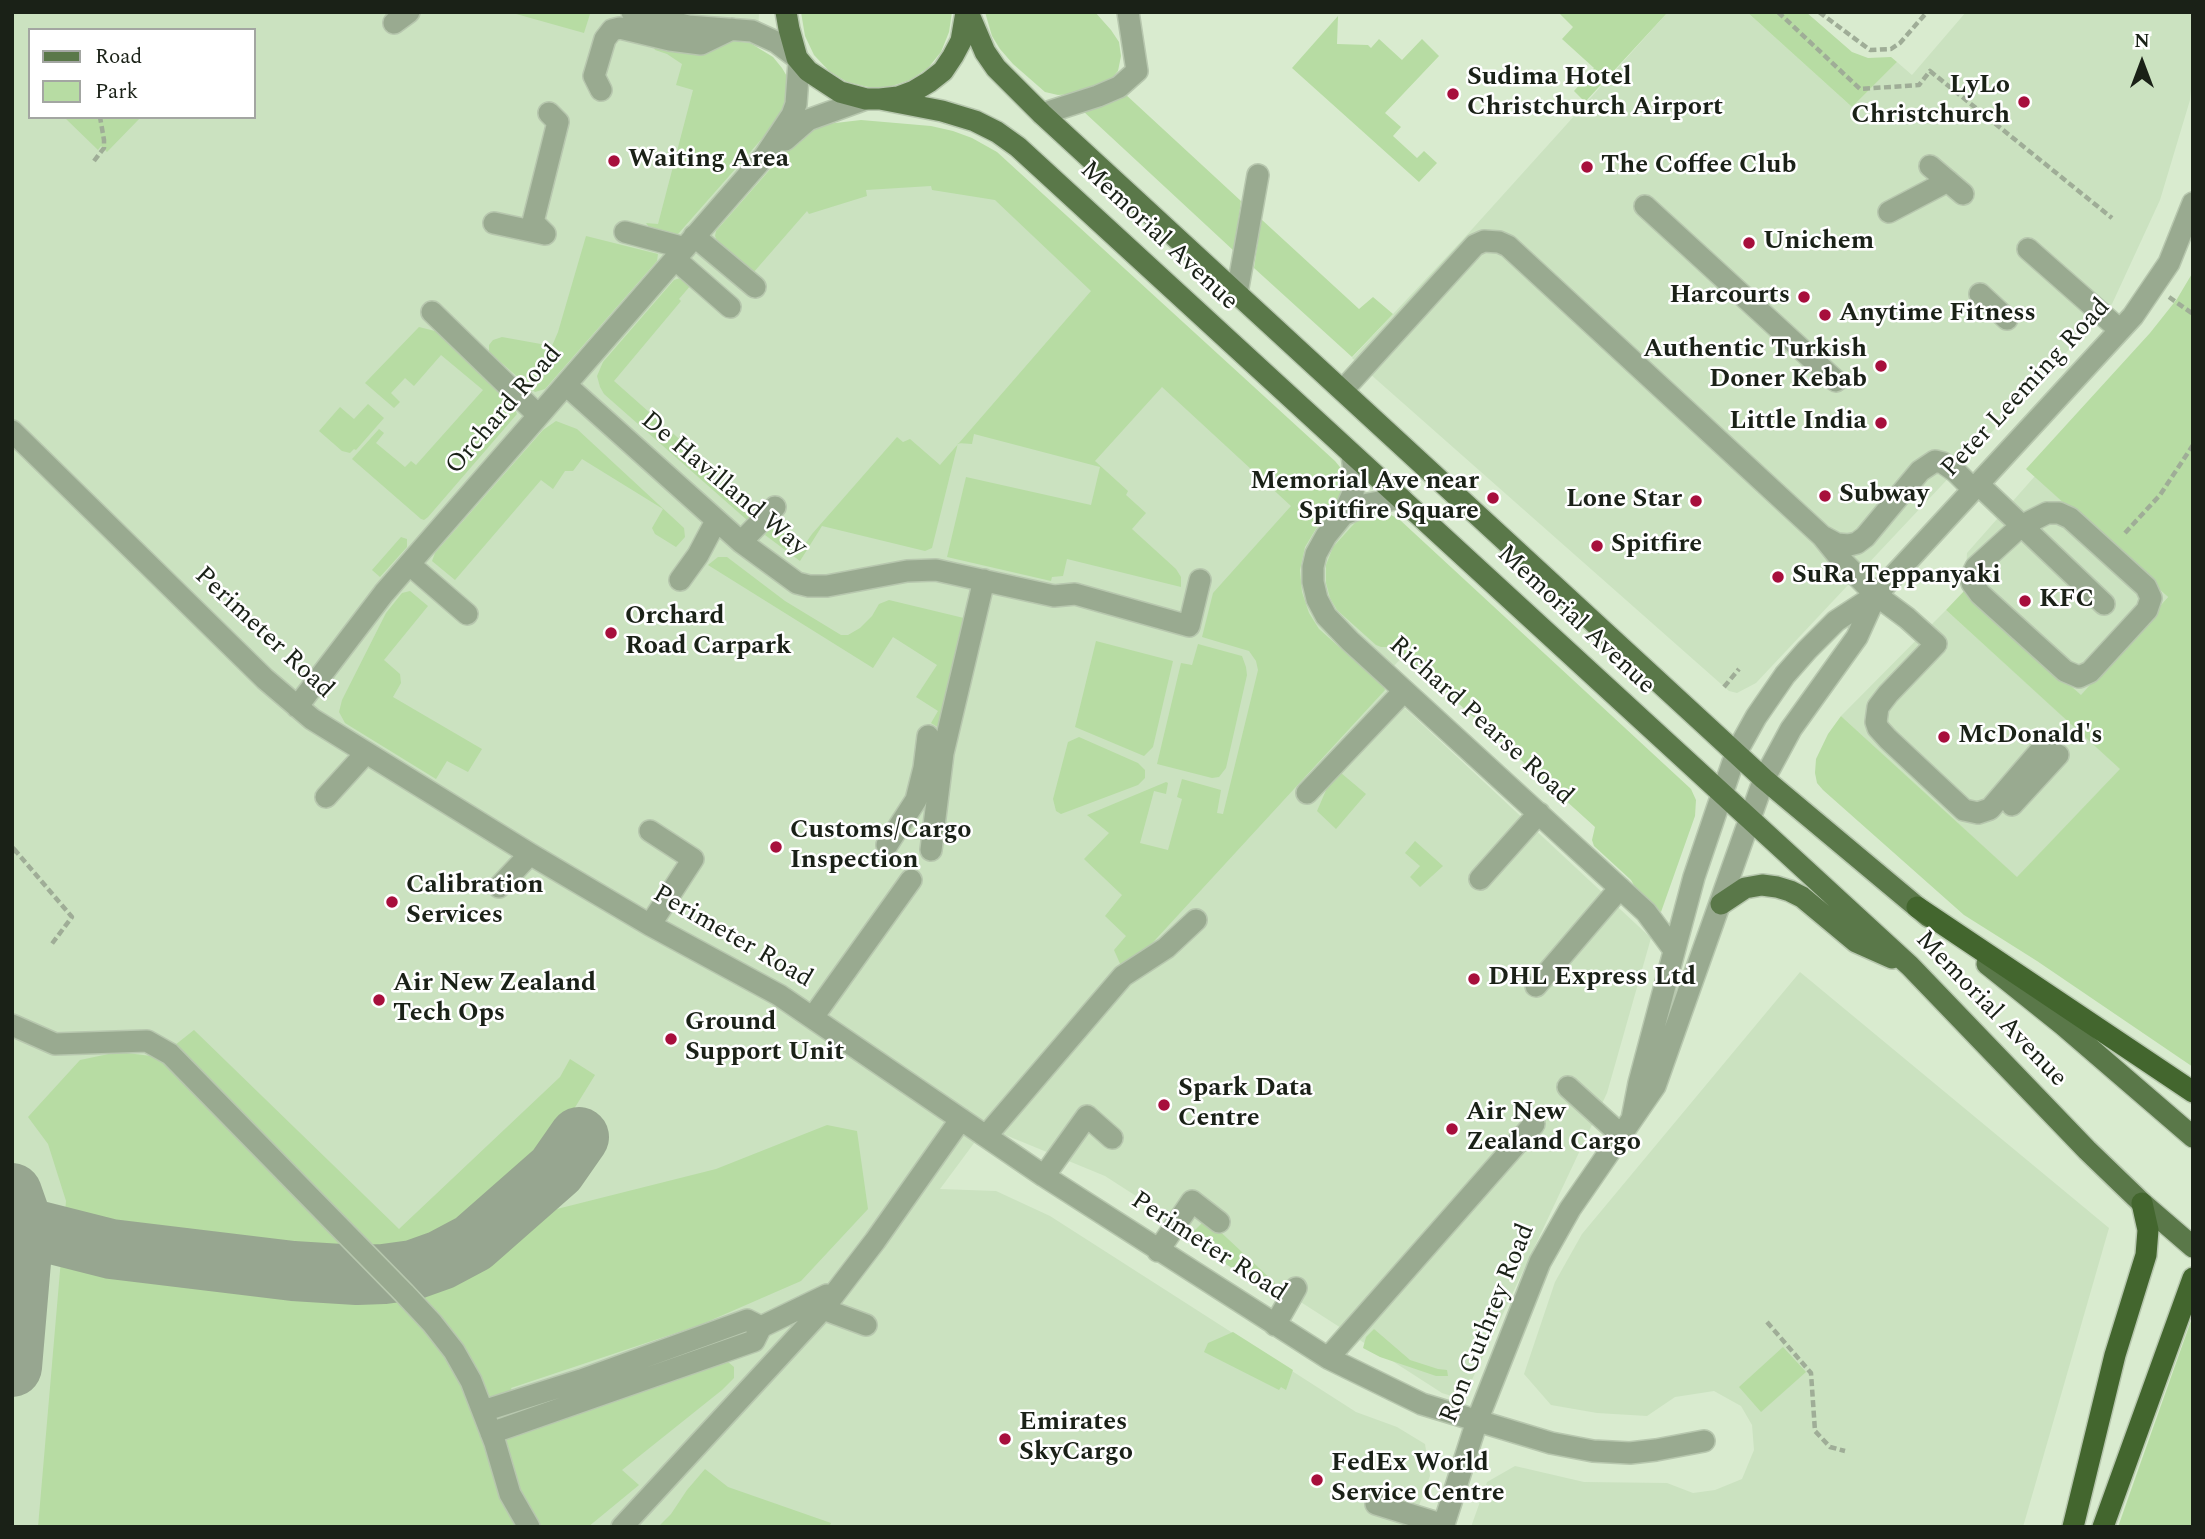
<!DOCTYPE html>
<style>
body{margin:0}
#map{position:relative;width:2205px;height:1539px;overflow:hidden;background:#d9ebcf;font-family:Spectral,serif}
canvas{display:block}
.frame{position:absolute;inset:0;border:14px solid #1a2117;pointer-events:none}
.legend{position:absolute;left:28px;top:28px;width:228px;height:91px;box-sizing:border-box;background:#fff;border:2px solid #a3a6a2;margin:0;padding:9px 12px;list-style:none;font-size:21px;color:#1a2117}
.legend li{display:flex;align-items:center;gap:14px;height:35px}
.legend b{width:35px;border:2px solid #a3a6a2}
.north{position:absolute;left:2107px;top:28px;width:70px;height:70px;-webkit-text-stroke:5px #fff;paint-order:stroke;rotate:0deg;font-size:19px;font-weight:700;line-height:28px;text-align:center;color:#1a2117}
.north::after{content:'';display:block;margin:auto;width:24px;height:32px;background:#1a2117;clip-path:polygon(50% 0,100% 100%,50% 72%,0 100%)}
</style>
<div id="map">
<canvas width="2205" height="1539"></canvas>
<div class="frame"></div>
<ul class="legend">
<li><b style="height:9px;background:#5a7849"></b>Road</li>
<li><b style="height:19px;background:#b7dca3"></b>Park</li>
</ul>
<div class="north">N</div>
</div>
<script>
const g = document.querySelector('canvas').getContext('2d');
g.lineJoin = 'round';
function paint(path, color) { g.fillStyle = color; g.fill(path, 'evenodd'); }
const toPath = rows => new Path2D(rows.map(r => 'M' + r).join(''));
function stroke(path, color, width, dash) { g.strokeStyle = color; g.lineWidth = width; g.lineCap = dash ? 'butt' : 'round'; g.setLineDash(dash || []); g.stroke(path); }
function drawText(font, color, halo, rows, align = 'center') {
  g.font = font + ' Spectral,serif'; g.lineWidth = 5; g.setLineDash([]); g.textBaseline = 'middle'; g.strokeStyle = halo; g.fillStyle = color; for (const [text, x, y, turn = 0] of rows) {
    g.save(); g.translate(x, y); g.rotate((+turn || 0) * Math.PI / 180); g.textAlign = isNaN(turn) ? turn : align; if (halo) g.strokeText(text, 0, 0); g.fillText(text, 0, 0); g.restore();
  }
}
const built = toPath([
 [12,12,759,12,757,60,777,97,825,128,970,143,1468,587,1378,683,1651,938,1607,1093,1469,1386,1458,1398,1442,1393,1105,1176,986,1127,940,1189,996,1191,1050,1216,1356,1412,1397,1427,1425,1444,1430,1476,1411,1527,12,1527],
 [30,30,254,30,254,117,30,117],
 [1668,12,1747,12,1852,107,1897,62,1912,75,1966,12,2193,12,2193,70,2190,100,2160,200,2112,304,1756,683,1737,693,1729,691,1352,358,1465,237],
 [2035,476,2168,597,2081,696,1965,590,1967,553],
 [1946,610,2121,769,2017,878,1841,716],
 [1800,972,2109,1228,2023,1527,1471,1527,1487,1482,1515,1466,1584,1482,1667,1483,1693,1493,1715,1490,1742,1479,1754,1450,1752,1425,1741,1406,1714,1391,1675,1397,1647,1416,1597,1413,1551,1405,1524,1374,1555,1282,1582,1234]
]);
const green = toPath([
 [509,12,582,12,590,14,584,33],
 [801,12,952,12,949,32,941,52,928,68,910,80,889,87,868,87,847,82,829,71,814,55,805,36],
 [985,12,1095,12,1111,30,1119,42,1121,56,1118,71,1107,84,1072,94,1058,95,1045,92,1013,64,1000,49,992,36],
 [1558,12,1668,12,1585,102,1574,91,1594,68,1562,39,1573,27],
 [1747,12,1806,12,1852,52,1868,58,1891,57,1897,62,1852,107],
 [1338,16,1337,44,1368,45,1371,48,1379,39,1402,60,1422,39,1439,56,1385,113,1401,127,1393,136,1417,158,1424,151,1437,163,1419,182,1292,68],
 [647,32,750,43,773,57,782,68,788,78,788,100,781,117,678,234,667,234,651,230,646,223,658,224,693,90,676,85,682,64,667,54,655,50],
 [1124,93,1241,201,1234,251,1083,111,1105,105],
 [64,117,141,117,107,152,101,146,98,150],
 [861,120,931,126,953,131,972,138,997,152,1335,461,1344,472,1346,488,1339,502,1317,527,1305,547,1300,570,1302,592,1309,613,1319,629,1384,687,1385,690,1145,951,1122,968,1114,950,1126,936,1105,916,1122,895,1084,859,1109,833,1087,815,1166,782,1168,783,1166,794,1154,791,1140,843,1168,850,1182,799,1177,797,1182,779,1221,790,1217,813,1223,814,1258,670,1256,661,1249,651,1202,637,1213,593,1291,506,1162,387,1095,461,1128,491,1126,495,1146,513,1132,529,1176,569,1181,577,1181,587,1067,559,1063,576,1052,577,1051,581,947,557,966,477,1091,505,1100,467,974,434,972,444,958,443,932,548,925,551,822,526,800,561,765,535,775,522,801,545,805,544,812,534,897,437,903,442,910,439,940,465,959,443,1091,291,995,200,932,190,931,186,866,190,867,196,809,214,807,211,753,273,718,243,715,236,716,231,795,141,807,132,827,124],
 [1261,219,1359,309,1373,297,1393,314,1352,357,1254,268],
 [586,236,658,254,657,261,545,389,535,392,489,352,489,345,493,340,502,337,552,346,558,332],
 [2193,272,2193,1067,2037,961,1964,915,1823,790,1817,783,1815,773,1816,759,1828,734,1841,716,2017,877,2120,769,1946,610,1965,590,2081,695,2168,597,2026,469,2150,333,2177,299],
 [680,278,691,285,679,299,681,301,614,381,756,507,755,512,747,520,604,394,600,387,597,376,603,362,674,280],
 [419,327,439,332,513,405,517,414,428,517,424,520,421,519,352,459,379,429,384,433,376,443,405,467,411,461,416,465,483,390,441,355,414,386,405,378,391,393,400,402,394,408,365,383],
 [368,404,384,418,356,450,354,449,350,453,342,451,319,431,340,407,354,419],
 [556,421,577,429,684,528,685,537,676,547,655,534,652,528,663,509,582,459,573,471,565,471,553,489,541,480,455,580,432,561,435,553,543,430],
 [1384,511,1400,520,1691,789,1696,800,1695,816,1661,912,1638,892,1631,880,1594,846,1592,840,1595,827,1396,647,1381,647,1376,645,1337,610,1330,598,1326,583,1326,565,1333,547,1363,514],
 [401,537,407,539,407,547,380,577,372,570],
 [718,557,727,557,785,601,841,635,848,635,860,628,872,616,879,604,889,600,968,619,942,730,931,723,938,711,916,697,937,665,893,637,873,668,708,565],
 [410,591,428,606,384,660,400,674,401,683,393,697,482,749,468,772,447,761,436,779,345,723,339,712,342,700,386,613,402,593],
 [1096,641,1173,661,1153,747,1144,756,1075,727],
 [1198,644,1242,656,1246,667,1247,675,1226,768,1219,777,1212,778,1157,764,1181,663,1192,665],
 [1079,737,1138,763,1145,770,1145,778,1138,785,1061,814,1056,811,1053,799,1068,742],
 [1341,773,1366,794,1336,829,1317,811,1327,788],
 [1415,841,1443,866,1420,887,1410,877,1420,866,1405,853],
 [194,1030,399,1229,560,1077,570,1059,595,1075,553,1143,502,1204,468,1232,432,1251,419,1255,432,1275,456,1271,493,1248,529,1216,716,1169,827,1125,857,1131,868,1209,801,1281,700,1325,511,1388,525,1430,714,1365,728,1362,734,1367,734,1378,722,1390,622,1470,639,1485,588,1527,38,1527,66,1201,48,1144,28,1117,80,1060,118,1052,160,1057],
 [1205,1220,1212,1224,1275,1283,1274,1285,1265,1289,1188,1240,1193,1232],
 [2193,1315,2193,1527,2118,1527,2137,1473],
 [1374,1329,1410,1360,1438,1369,1447,1370,1448,1376,1436,1376,1380,1357,1363,1348,1366,1337],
 [1233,1332,1293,1370,1286,1390,1281,1387,1279,1390,1204,1352,1208,1343],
 [1783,1347,1806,1372,1761,1412,1739,1387],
 [705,1469,728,1487,831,1523,829,1527,658,1527,671,1514,687,1490]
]);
const taxiway = toPath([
 [12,1193,24,1227,12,1367],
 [24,1227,111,1249,293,1271,357,1275,384,1274,413,1270,441,1260,473,1243,556,1170,579,1137]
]);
const path = toPath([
 [1778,12,1860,89,1919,85,1930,71,2112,218],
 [1819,12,1870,50,1891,49,1900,43,1927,12],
 [94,161,104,148,104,140,100,117],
 [2169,297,2193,314],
 [2125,533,2160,495,2193,445],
 [1724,687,1739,669],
 [12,847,14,849,12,853],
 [14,849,72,917,51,945],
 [1767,1322,1811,1373,1815,1431,1830,1447,1845,1451]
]);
const minor = toPath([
 [632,12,688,26,752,31,776,42,797,58],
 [394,23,409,12],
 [601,90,594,76,605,39,612,30,620,28,670,40,701,44,732,29],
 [1042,114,1098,96,1119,87,1137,71,1128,12],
 [785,140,808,120,866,99],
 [1930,166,1963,194],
 [1645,206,1836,381],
 [1889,212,1948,181],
 [494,223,545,234],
 [625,232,685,248],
 [545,234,533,222,558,122,549,113],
 [694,236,755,287],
 [2028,249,2120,330],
 [675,259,730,307],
 [1237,293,1258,175],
 [1980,294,2007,319],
 [432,312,538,415],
 [566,385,741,542,797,583,809,586,827,586,907,571,936,570,1054,596,1075,594,1189,626,1200,580],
 [1343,390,1475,245,1484,241,1499,242,1508,246,1822,536,1843,562,1876,595,1907,618,1936,644,1888,694,1878,707,1876,722,1878,728,1888,739,1964,810,1978,813,1990,809,2046,744],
 [12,431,265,679,312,719,530,854,650,925,779,995,1044,1176,1328,1358,1422,1404,1551,1443,1593,1451,1630,1453,1656,1450,1704,1441],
 [1978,484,2104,604],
 [1401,498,1368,504,1343,515,1326,536,1316,554,1313,567,1313,582,1317,599,1326,616,1350,641,1646,912,1674,950],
 [2047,513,2059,513,2070,518,2146,587,2151,598,2147,610,2090,672,2079,677,2065,671,1980,594,1972,583,1971,577,1976,567,2021,526,2047,513],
 [1343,515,1353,493,1355,478,1352,455],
 [1824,537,1837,544,1849,545,1857,543,1865,537,1920,471,1935,461,1943,463,1956,472,1973,489],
 [741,542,775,507],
 [409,564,467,614],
 [680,580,698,555,716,521],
 [297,707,384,593,764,157,792,115,796,104,799,62],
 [1307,793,1404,691],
 [326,797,366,753],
 [2012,805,2058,755],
 [650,831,693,859,650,925],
 [887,845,916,800,924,768,928,736],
 [931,850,943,753,984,580],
 [1480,879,1539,813],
 [499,887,530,854],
 [1536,986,1620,888],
 [813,1017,911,880],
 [12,1025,55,1044,147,1041,170,1054,404,1293,432,1323,454,1351,471,1381,495,1443,510,1494,529,1527],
 [1568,1087,1621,1135],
 [1632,1119,1639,1083,1694,877,1736,753,1756,717,1785,675,1807,650,1836,621,1876,595,2133,316,2169,263,2193,203],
 [986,1136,1123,976,1166,948,1196,920],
 [1044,1176,1087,1116,1112,1138],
 [1158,1251,1192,1201,1219,1222],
 [823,1309,866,1325],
 [1275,1325,1296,1288],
 [1328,1358,1534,1124],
 [483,1411,581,1380,747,1320,761,1327],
 [491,1433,754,1341,761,1327,827,1295],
 [1376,1504,1444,1525],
 [622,1527,823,1309,875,1241,961,1119],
 [1443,1527,1477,1421,1540,1262,1570,1209,1655,1086,1764,779,1791,729,1857,637,1876,595]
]);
const major = toPath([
 [786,12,789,29,797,58,808,71,840,92,866,99,880,99,898,97,914,91,929,82,943,71,953,56,961,41,966,12],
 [968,12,985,52,996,68,1042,114,1764,779,1929,917],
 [880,99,942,111,975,121,997,132,1018,147,1910,966,2087,1150,2142,1203,2193,1247],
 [1721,904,1745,888,1762,885,1777,887,1790,891,1802,897,1856,942,1892,958],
 [1987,964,2063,1025,2193,1137]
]);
const highway = toPath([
 [1917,907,2193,1092],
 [2073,1527,2115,1355,2146,1255,2148,1230,2142,1203],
 [2103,1527,2193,1278]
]);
const markers = [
 [1453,94,7,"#a70f3c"],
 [2024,102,7,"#a70f3c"],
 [614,161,7,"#a70f3c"],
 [1587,167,7,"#a70f3c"],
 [1749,243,7,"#a70f3c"],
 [1804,297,7,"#a70f3c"],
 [1825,315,7,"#a70f3c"],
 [1881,366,7,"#a70f3c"],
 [1881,423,7,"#a70f3c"],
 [1825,496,7,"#a70f3c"],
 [1493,498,7,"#a70f3c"],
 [1696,501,7,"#a70f3c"],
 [1597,546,7,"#a70f3c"],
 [1778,577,7,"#a70f3c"],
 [2025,601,7,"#a70f3c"],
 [611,633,7,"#a70f3c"],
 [1944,737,7,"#a70f3c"],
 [776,847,7,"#a70f3c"],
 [392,902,7,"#a70f3c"],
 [1474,979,7,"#a70f3c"],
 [379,1000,7,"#a70f3c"],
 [671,1039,7,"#a70f3c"],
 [1164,1105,7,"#a70f3c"],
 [1452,1129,7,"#a70f3c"],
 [1005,1439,7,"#a70f3c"],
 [1317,1480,7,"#a70f3c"]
];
const poiNames = [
 ["Sudima Hotel",1467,79],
 ["Christchurch Airport",1467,109],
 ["LyLo",2010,87,"right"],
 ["Christchurch",2010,117,"right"],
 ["Waiting Area",628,161],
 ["The Coffee Club",1601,167],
 ["Unichem",1763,243],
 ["Harcourts",1790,297,"right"],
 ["Anytime Fitness",1839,315],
 ["Authentic Turkish",1867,351,"right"],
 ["Doner Kebab",1867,381,"right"],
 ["Little India",1867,423,"right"],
 ["Memorial Ave near",1479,483,"right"],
 ["Spitfire Square",1479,513,"right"],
 ["Subway",1839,496],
 ["Lone Star",1682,501,"right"],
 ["Spitfire",1611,546],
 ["SuRa Teppanyaki",1792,577],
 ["KFC",2039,601],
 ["Orchard",625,618],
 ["Road Carpark",625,648],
 ["McDonald's",1958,737],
 ["Customs/Cargo",790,832],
 ["Inspection",790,862],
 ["Calibration",406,887],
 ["Services",406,917],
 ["DHL Express Ltd",1488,979],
 ["Air New Zealand",393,985],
 ["Tech Ops",393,1015],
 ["Ground",685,1024],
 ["Support Unit",685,1054],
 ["Spark Data",1178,1090],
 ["Centre",1178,1120],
 ["Air New",1466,1114],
 ["Zealand Cargo",1466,1144],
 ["Emirates",1019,1424],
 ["SkyCargo",1019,1454],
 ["FedEx World",1331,1465],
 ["Service Centre",1331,1495]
];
const streetNames = [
 ["Memorial Avenue",1158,237,43],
 ["Peter Leeming Road",2027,389,-47],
 ["Orchard Road",505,411,-49],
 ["De Havilland Way",723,485,40],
 ["Memorial Avenue",1575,621,43],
 ["Perimeter Road",263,634,43],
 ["Richard Pearse Road",1480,722,42],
 ["Perimeter Road",732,938,30],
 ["Memorial Avenue",1990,1010,46],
 ["Perimeter Road",1208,1248,33],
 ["Ron Guthrey Road",1489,1324,-68]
];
paint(built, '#cbe2c0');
paint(green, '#b7dca3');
stroke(taxiway, '#97a690', 60);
stroke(minor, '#b7c7ae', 24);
stroke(major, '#b7c7ae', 24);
stroke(highway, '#b7c7ae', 24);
stroke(path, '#9fad97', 4.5, [7, 3.5]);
stroke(minor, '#99aa90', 21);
stroke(major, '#5a7849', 21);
stroke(highway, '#43662e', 21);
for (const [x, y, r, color] of markers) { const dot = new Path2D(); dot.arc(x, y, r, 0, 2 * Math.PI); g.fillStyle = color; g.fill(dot); stroke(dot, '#fff', 2.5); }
drawText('bold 26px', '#1a2117', '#fff', poiNames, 'left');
drawText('26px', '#1a2117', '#fff', streetNames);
</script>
